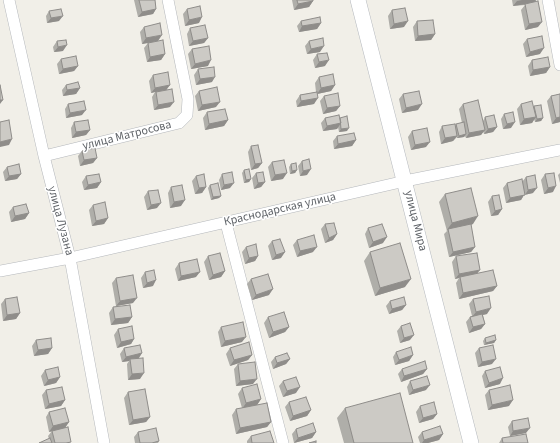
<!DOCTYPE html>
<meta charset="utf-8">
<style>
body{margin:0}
canvas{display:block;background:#f1efe8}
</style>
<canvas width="560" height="443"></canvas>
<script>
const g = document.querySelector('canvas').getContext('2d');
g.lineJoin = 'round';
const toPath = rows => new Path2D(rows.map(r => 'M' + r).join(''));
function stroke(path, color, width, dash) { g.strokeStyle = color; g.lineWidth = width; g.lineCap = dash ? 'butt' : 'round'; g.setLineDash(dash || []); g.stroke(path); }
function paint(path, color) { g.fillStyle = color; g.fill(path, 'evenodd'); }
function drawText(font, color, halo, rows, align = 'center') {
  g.font = font + ' "Source Sans 3",sans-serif'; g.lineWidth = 3; g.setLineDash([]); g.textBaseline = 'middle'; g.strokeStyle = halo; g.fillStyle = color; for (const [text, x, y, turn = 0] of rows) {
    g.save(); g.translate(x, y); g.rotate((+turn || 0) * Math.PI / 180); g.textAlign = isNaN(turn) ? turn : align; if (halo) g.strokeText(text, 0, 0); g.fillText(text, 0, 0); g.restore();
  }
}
const street = toPath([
 [9,0,44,156,70,258,104,443],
 [548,0,560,65],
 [44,156,179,123,187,115,188,99,168,0],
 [226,223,283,443],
 [0,271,70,258,405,181,560,150]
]);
const secondary = toPath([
 [358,0,471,443]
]);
const wall = toPath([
 [134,0,155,0,156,9,153,14,138,17],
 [292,0,313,0,313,1,309,7,294,10],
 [512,0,536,0,535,2,538,27,525,30,521,10,525,5,513,6],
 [187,9,199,23,185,26,183,14],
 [392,10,404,27,390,29,388,16],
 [49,11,59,21,47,23,46,16],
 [301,21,321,23,317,29,299,32,297,26],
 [417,21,435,34,431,40,415,41,413,27],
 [144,27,158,41,165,54,161,60,147,62,144,48,148,43,142,44,140,32],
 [190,28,208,38,204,43,189,46,187,34],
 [527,39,540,54,526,57,523,44],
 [57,41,63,51,54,52,53,47],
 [309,41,320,52,307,54,305,46],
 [192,49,208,66,191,69,188,54],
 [317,54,325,66,315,68,313,60],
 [61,59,78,66,74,71,59,74,57,64],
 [532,60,550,67,546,73,530,76,528,66],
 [198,69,212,82,196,85,194,75],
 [153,75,170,85,167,89,170,107,154,110,152,97,155,92,151,93,149,81],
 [319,77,335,85,331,91,317,94,314,104,297,107,296,101,300,95,316,92,315,83],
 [66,85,80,88,76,94,63,96,62,90],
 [199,91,216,107,198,111,195,96],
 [403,94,418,110,402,113,399,99],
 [560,94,560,122,552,124,547,101,551,96],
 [324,96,340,106,336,111,323,114,320,101],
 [68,104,82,115,66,118,65,109],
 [463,104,483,121,485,117,497,127,493,132,484,134,483,131,481,135,466,138,465,136,464,137,457,138,457,137,453,141,441,144,439,132,442,126,455,126,456,124,462,123,459,109],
 [521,104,534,107,534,106,543,118,541,121,535,122,534,119,532,123,520,125,517,109],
 [207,112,228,120,224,126,205,130,203,118],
 [504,114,511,128,503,129,501,119],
 [325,118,340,118,347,131,339,132,338,127,337,129,323,131,321,123],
 [74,122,90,130,86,135,72,138,71,128],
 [412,131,426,147,411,150,408,137],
 [337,136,356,140,352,146,334,149,333,141],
 [251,146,262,163,258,168,251,170,248,152],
 [82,151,97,158,93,163,80,166,78,156],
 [302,161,307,175,300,176,298,166],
 [272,162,283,179,271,181,268,167],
 [291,164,297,170,295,173,290,174,289,167],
 [7,167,21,174,17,179,5,181,3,172],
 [244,170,251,179,249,182,244,183,242,173],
 [256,173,265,182,261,187,254,189,252,178],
 [560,173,560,183,558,175],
 [222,174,230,188,221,190,219,180],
 [545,174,553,192,544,194,541,180],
 [86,176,101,182,97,188,84,190,82,182],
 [196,176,206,187,202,193,195,194,192,181],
 [526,177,533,193,524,195,521,200,506,203,503,188,507,183,522,182],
 [210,185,221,196,219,198,211,200,208,188],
 [171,187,181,206,170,208,168,193],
 [148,191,157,208,147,210,144,197],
 [445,194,473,224,471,225,475,247,471,252,449,257,444,234,447,231,439,202],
 [492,196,502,209,498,215,491,216,488,202],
 [93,205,108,218,104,224,92,226,89,210],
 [13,207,29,213,25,219,11,222,9,212],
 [325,224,337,234,333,240,325,243,321,229],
 [368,228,383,243,369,248,365,234],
 [297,240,313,252,297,257,293,245],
 [272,241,281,258,272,260,268,246],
 [246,247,258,256,255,261,245,264,242,252],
 [370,252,405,287,375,296,364,261],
 [208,256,225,271,221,277,209,280,204,262],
 [456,256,478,273,497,286,493,291,459,299,456,283,459,278,455,279,452,262],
 [179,263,196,277,178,281,175,269],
 [145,272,153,286,143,288,141,278],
 [116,278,133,303,116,306,112,283],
 [251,279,269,295,252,300,247,284],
 [5,299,20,313,16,319,3,321,1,304],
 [473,299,487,314,483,315,485,324,481,329,469,333,466,322,470,317,472,316,469,304],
 [390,301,406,305,402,310,389,314,386,306],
 [113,307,132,317,128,323,111,325,109,313],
 [268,317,289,327,285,332,269,338,264,323],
 [401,326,410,340,400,343,397,331],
 [221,327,242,342,221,347,218,332],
 [118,329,134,339,131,344,117,348,114,335],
 [485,338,496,340,494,343,484,345,483,341],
 [36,340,52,348,48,354,34,356,32,346],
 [124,348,142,353,139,358,140,379,128,380,127,364,129,361,122,362,120,354],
 [230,348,252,355,248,360,230,366,226,354],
 [479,348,492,364,478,367,475,353],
 [396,352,413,355,409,361,395,365,393,357],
 [275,357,290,359,286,364,273,369,271,362],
 [238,364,253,384,236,386,234,369],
 [402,369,427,369,423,374,401,382,398,374],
 [45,370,60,377,56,383,44,386,41,376],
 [485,371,500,384,485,388,482,376],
 [283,381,296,393,283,397,279,386],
 [410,381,426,390,409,395,407,387],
 [242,388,261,399,257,405,271,422,267,427,236,434,232,415,236,409,242,408,238,394],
 [46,390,65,400,61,406,45,409,42,395],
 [489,390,509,406,488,410,485,395],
 [128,392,150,417,146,422,129,425,124,398],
 [289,402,311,410,307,416,290,421,285,407],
 [420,406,437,414,433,419,419,423,416,412],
 [345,408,413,443,344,443,337,418],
 [49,412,69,422,65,427,70,443,39,443,49,439,48,436,52,431,49,432,46,417],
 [512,421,526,433,510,436,508,427],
 [296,429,316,432,312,438,294,443,292,434],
 [138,432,159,441,158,443,135,443,134,437],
 [422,432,443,434,439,440,428,443,420,443,418,437],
 [251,436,274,443,247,443,247,441],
 [502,438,528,443,499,443]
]);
const shadedWall = toPath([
 [522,0,536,0,534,3,513,6,517,1],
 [313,1,309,7,294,10,298,4],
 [156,9,153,14,138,17,142,12],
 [63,16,59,21,47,23,51,18],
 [202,17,199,23,185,26,189,20],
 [408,21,404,27,390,29,394,24],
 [542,22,538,27,525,30,529,24],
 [321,23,317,29,299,32,302,26],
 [435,34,431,40,415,41,418,36],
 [162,35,158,41,142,44,146,38],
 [208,38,204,43,189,46,193,41],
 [67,45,63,51,54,52,58,47],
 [324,46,320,52,307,54,311,49],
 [544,48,540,54,526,57,530,52],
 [165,54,161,60,147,62,150,57],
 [211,60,208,66,191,69,195,64],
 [329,60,325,66,315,68,319,62],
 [78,66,74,71,59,74,63,69],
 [550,67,546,73,530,76,533,70],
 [215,77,212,82,196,85,200,79],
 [170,85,166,90,156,92,155,92,151,93,155,88],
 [335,85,331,91,317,94,321,88],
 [80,88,76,94,63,96,67,90],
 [318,98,314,104,297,107,301,101],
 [0,100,3,100,0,104],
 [174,102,170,107,154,110,158,105],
 [220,102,216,107,198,111,202,105],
 [422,104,418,110,402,113,406,108],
 [340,106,336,111,323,114,327,108],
 [86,110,82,115,66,118,70,113],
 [536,117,532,123,520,125,524,119],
 [560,117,560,122,552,124,556,118],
 [543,118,541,121,535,122,537,119],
 [228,120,224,126,205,130,209,124],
 [515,122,511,128,503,129,507,124],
 [341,123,337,129,323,131,327,126],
 [497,127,493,132,484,134,488,129],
 [349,128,347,131,339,132,341,129],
 [90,130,86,135,72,138,76,132],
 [485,130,481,135,466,138,469,133],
 [466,134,464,137,457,138,459,136],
 [457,136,453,141,441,144,445,138],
 [12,139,9,145,0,147,0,142],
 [356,140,352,146,334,149,338,144],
 [430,142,426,147,411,150,415,145],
 [97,158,93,163,80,166,84,160],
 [262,163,258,168,251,170,255,164],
 [311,169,307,175,300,176,303,171],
 [297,170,295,173,290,174,292,171],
 [287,173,283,179,271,181,275,175],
 [21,174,17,179,5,181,9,176],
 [251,179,249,182,244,183,246,180],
 [101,182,97,188,84,190,88,185],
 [265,182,261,187,254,189,258,183],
 [234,183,230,188,221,190,224,185],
 [556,186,553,192,544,194,548,188],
 [206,187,202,193,195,194,199,188],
 [537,188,533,193,524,195,521,200,506,203,510,198,525,195,528,190],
 [221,196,219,198,211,200,213,197],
 [185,200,181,206,170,208,174,202],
 [161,203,157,208,147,210,151,205],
 [502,209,498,215,491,216,495,211],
 [29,213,25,219,11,222,15,216],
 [478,216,473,224,448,230,448,229,446,231,452,223],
 [108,218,104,224,92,226,96,221],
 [337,234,333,240,325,243,329,238],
 [387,237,383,243,369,248,373,242],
 [317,247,313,252,297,257,300,251],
 [475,247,471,252,449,257,453,252],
 [285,252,281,258,272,260,276,255],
 [258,256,255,261,245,264,249,258],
 [480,270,476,275,460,277,459,278,455,279,459,274],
 [225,271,221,277,209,280,213,275],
 [200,272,196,277,178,281,181,276],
 [411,279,405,287,375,296,380,288],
 [156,280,153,286,143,288,147,283],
 [497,286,493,291,459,299,463,293],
 [273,289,269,295,252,300,256,295],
 [137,298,133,303,116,306,120,301],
 [406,305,402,310,389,314,392,309],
 [491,308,487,314,472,317,476,312],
 [20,313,16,319,3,321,7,315],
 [132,317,128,323,111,325,115,319],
 [485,324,481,329,469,333,473,327],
 [289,327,285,332,269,338,273,332],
 [414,335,410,340,400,343,404,338],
 [246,337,242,342,221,347,225,341],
 [134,339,131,344,117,348,121,342],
 [496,340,494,343,484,345,486,343],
 [52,348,48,354,34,356,38,350],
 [142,353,138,359,130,359,129,361,122,362,126,357],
 [252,355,248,360,230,366,234,360],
 [413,355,409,361,395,365,399,360],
 [290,359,286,364,273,369,277,363],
 [496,359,492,364,478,367,482,362],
 [427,369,423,374,401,382,404,376],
 [144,373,140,379,128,380,132,374],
 [60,377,56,383,44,386,48,380],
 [503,378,500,384,485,388,489,383],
 [257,379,253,384,236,386,240,381],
 [430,385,426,390,409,395,413,390],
 [300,387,296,393,283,397,287,391],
 [261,399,257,405,242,409,246,403],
 [65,400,61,406,45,409,49,404],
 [513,400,509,406,488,410,492,405],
 [311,410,307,416,290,421,293,416],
 [437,414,433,419,419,423,423,418],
 [150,417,146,422,129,425,133,420],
 [69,422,65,428,49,432,53,426],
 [271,422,267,427,236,434,240,428],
 [530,428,526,433,510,436,513,431],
 [316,432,312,438,294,443,298,438],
 [443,434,439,440,428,443,422,443,424,440]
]);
const building = toPath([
 [139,0,155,0,156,9,142,12,139,0],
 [297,0,313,0,313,1,298,4,297,0],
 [538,1,542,22,529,24,525,4,538,1],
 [200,6,202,17,189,20,187,9,200,6],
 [405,8,408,21,394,24,392,10,405,8],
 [61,9,63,16,51,18,49,11,61,9],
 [320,17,321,23,302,26,301,21,320,17],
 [433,20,435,34,418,36,417,21,433,20],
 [160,23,162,35,146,38,144,27,160,23],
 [205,25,208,38,193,41,190,28,205,25],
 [542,36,544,48,530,52,527,39,542,36],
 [323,38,324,46,311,49,309,41,323,38],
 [66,40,67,45,58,47,57,41,66,40],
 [163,40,165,54,150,57,148,43,163,40],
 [209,46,211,60,195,64,192,49,209,46],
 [327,53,329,60,319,62,317,54,327,53],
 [76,56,78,66,63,69,61,59,76,56],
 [548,57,550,67,533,70,532,60,548,57],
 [214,67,215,77,200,79,198,69,214,67],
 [168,72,170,85,155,88,153,75,168,72],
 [333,74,335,85,321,88,319,77,333,74],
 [78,82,80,88,67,90,66,85,78,82],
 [0,85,3,100,0,100,0,85],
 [217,87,220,102,202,105,199,91,217,87],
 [172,89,174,102,158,105,156,92,172,89],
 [419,91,422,104,406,108,403,94,419,91],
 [317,92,318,98,301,101,300,95,317,92],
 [338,93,340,106,327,108,324,96,338,93],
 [560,94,560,117,556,118,551,96,560,94],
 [478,100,485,130,469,133,463,104,478,100],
 [84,101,86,110,70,113,68,104,84,101],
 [532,101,536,117,524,119,521,104,532,101],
 [541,105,543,118,537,119,534,106,541,105],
 [225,109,228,120,209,124,207,112,225,109],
 [513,112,515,122,507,124,504,114,513,112],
 [339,115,341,123,327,126,325,118,339,115],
 [494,115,497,127,488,129,485,117,494,115],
 [347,116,349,128,341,129,340,118,347,116],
 [9,120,12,139,0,142,0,122,9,120],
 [88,120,90,130,76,132,74,122,88,120],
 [464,122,466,134,459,136,456,124,464,122],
 [455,124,457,136,445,138,442,126,455,124],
 [427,128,430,142,415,145,412,131,427,128],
 [354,133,356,140,338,144,337,136,354,133],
 [258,145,262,163,255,164,251,146,258,145],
 [95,148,97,158,84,160,82,151,95,148],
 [309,159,311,169,303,171,302,161,309,159],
 [284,160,287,173,275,175,272,162,284,160],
 [296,163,297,170,292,171,291,164,296,163],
 [19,164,21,174,9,176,7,167,19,164],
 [249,169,251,179,246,180,244,170,249,169],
 [232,172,234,183,224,185,222,174,232,172],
 [263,172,265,182,258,183,256,173,263,172],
 [554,173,556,186,548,188,545,174,554,173],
 [99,174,101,182,88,185,86,176,99,174],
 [204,174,206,187,199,188,196,176,204,174],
 [535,175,537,188,528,190,526,177,535,175],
 [522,179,525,195,510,198,507,183,522,179],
 [218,183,221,196,213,197,210,185,218,183],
 [182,185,185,200,174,202,171,187,182,185],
 [471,188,478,216,452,223,445,194,471,188],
 [158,190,161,203,151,205,148,191,158,190],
 [499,195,502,209,495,211,492,196,499,195],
 [105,202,108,218,96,221,93,205,105,202],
 [26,204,29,213,15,216,13,207,26,204],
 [334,223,337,234,329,238,325,224,334,223],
 [382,224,387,237,373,242,368,228,382,224],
 [471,224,475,247,453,252,448,229,471,224],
 [314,235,317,247,300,251,297,240,314,235],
 [280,239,285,252,276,255,272,241,280,239],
 [400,243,411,279,380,288,370,252,400,243],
 [256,244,258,256,249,258,246,247,256,244],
 [220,253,225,271,213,275,208,256,220,253],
 [477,253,480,270,459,274,456,256,477,253],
 [197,259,200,272,181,276,179,263,197,259],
 [154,270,156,280,147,283,145,272,154,270],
 [493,270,497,286,463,293,460,277,493,270],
 [268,274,273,289,256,295,251,279,268,274],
 [133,275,137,298,120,301,116,278,133,275],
 [489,296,491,308,476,312,473,299,489,296],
 [17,297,20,313,7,315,5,299,17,297],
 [404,297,406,305,392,309,390,301,404,297],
 [130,305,132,317,115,319,113,307,130,305],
 [284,312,289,327,273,332,268,317,284,312],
 [482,314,485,324,473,327,470,317,482,314],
 [243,322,246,337,225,341,221,327,243,322],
 [410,323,414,335,404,338,401,326,410,323],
 [132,326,134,339,121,342,118,329,132,326],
 [495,335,496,340,486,343,485,338,495,335],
 [51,338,52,348,38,350,36,340,51,338],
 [249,342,252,355,234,360,230,348,249,342],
 [140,345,142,353,126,357,124,348,140,345],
 [493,345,496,359,482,362,479,348,493,345],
 [411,347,413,355,399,360,396,352,411,347],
 [287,353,290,359,277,363,275,357,287,353],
 [143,358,144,373,132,374,130,359,143,358],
 [425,361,427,369,404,376,402,369,425,361],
 [255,362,257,379,240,381,238,364,255,362],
 [58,367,60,377,48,380,45,370,58,367],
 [500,367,503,378,489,383,485,371,500,367],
 [427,376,430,385,413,390,410,381,427,376],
 [296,377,300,387,287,391,283,381,296,377],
 [257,384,261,399,246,403,242,388,257,384],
 [510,385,513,400,492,405,489,390,510,385],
 [62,387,65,400,49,404,46,390,62,387],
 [145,389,150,417,133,420,128,392,145,389],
 [400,393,413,443,354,443,345,408,400,393],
 [306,397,311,410,293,416,289,402,306,397],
 [434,402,437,414,423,418,420,406,434,402],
 [267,403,271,422,240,428,236,409,267,403],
 [65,408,69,422,53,426,49,412,65,408],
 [528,418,530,428,513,431,512,421,528,418],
 [313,423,316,432,298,438,296,429,313,423],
 [440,426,443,434,424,440,422,432,440,426],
 [68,427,71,442,66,443,55,443,52,431,68,427],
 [156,428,159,441,152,443,140,443,138,432,156,428],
 [270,431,274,443,252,443,251,436,270,431],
 [526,434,528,443,503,443,502,438,526,434],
 [50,438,52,443,39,443,50,438],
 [316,441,316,443,309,443,316,441]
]);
const streetNames = [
 ["улица Матросова",127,136,-14],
 ["Краснодарская улица",280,210,-13],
 ["улица Лузана",60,221,75],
 ["улица Мира",415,221,76]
];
stroke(street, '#b5b8bc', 12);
stroke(secondary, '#b6babf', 16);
stroke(street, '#fff', 11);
stroke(secondary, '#fff', 15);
paint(wall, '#afaea9');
paint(shadedWall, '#8f8d8a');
paint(building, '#cccac5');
stroke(building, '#8f8d8a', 1);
drawText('12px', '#5f6368', '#fff', streetNames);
</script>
